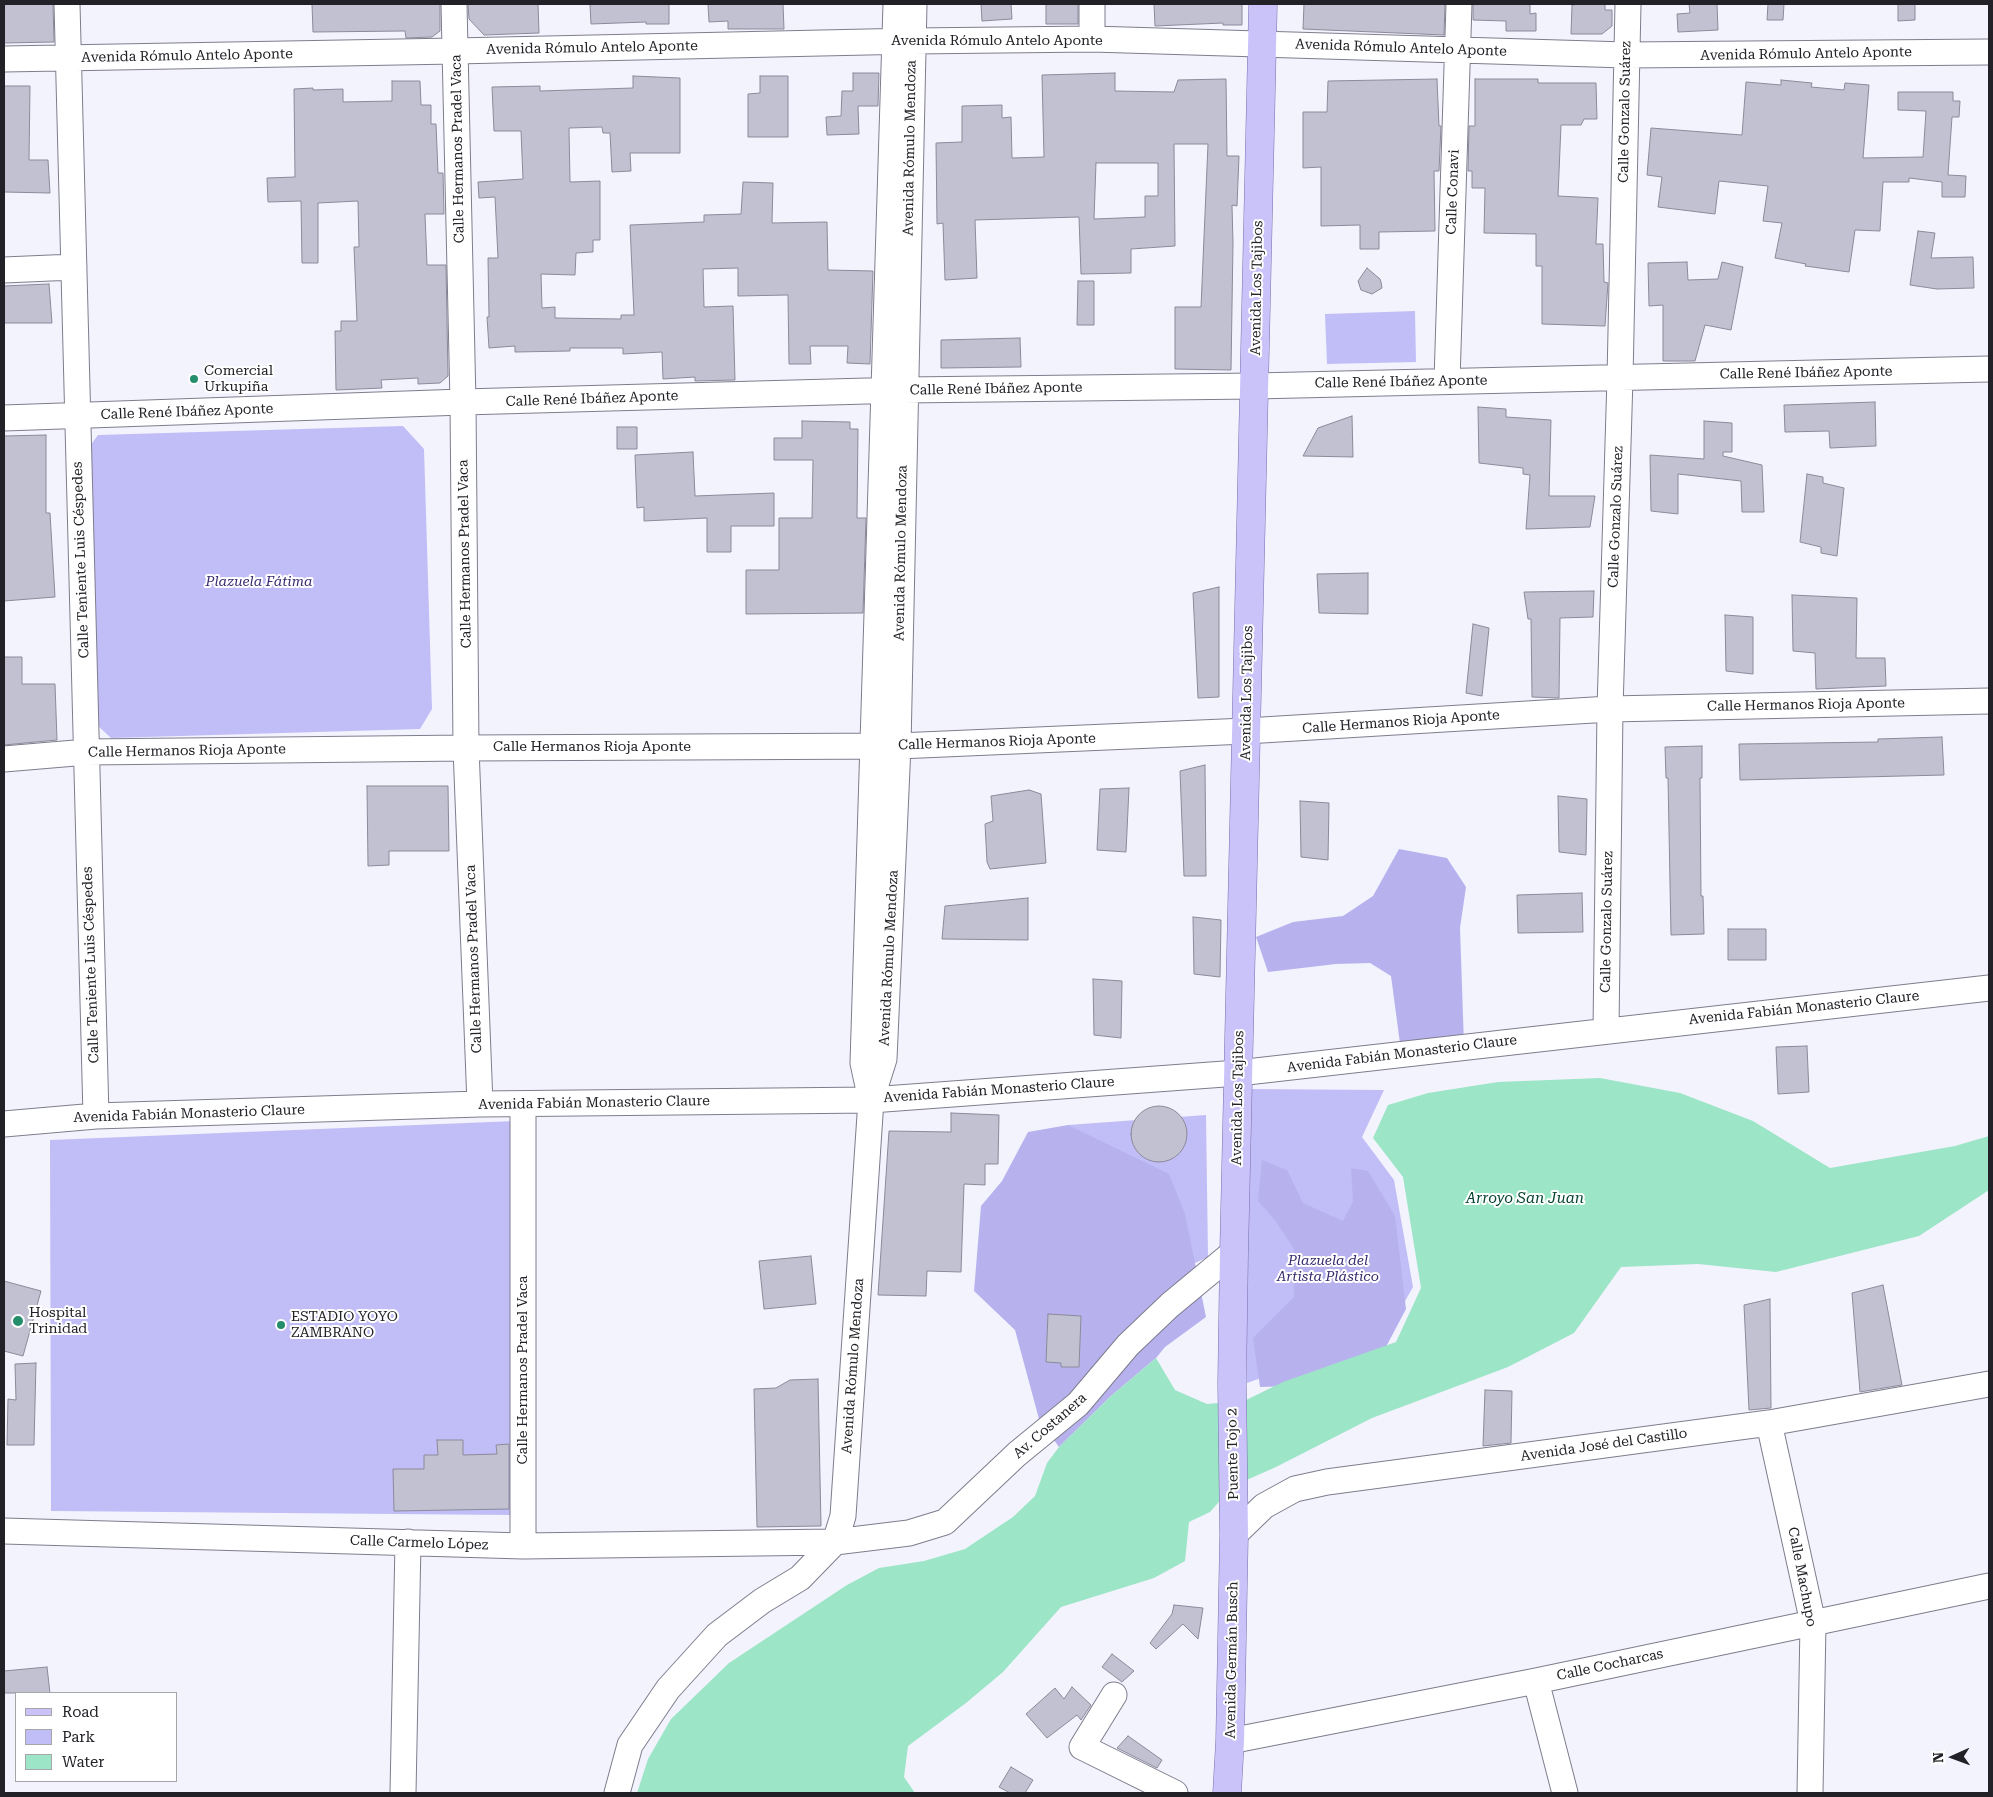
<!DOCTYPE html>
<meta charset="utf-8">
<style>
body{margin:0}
#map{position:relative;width:1993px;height:1797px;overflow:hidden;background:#f3f3fe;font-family:"Roboto Serif",serif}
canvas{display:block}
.frame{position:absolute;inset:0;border:5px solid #212127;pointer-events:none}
.legend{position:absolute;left:15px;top:1692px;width:162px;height:90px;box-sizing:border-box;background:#fff;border:1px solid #a6a6a9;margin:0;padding:6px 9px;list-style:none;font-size:15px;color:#212127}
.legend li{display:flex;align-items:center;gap:10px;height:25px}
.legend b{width:25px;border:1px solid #a6a6a9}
.north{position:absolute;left:1928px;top:1732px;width:50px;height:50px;-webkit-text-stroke:4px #fff;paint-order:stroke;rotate:268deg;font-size:14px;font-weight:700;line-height:20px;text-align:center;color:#212127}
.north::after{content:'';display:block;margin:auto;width:18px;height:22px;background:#212127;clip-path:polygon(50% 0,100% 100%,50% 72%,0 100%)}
</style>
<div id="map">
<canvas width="1993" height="1797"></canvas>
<div class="frame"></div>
<ul class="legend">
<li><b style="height:6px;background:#cac3fa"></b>Road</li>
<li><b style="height:14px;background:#c1bdf7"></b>Park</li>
<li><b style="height:14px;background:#9ce5c6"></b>Water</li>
</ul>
<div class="north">N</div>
</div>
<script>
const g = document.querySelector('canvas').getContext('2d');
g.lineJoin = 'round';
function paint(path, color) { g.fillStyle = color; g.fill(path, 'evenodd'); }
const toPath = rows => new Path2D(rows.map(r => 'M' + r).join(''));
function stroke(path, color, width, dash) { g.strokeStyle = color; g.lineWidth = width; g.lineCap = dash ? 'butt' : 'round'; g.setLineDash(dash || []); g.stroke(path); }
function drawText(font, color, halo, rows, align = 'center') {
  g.font = font + ' "Roboto Serif",serif'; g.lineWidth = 4; g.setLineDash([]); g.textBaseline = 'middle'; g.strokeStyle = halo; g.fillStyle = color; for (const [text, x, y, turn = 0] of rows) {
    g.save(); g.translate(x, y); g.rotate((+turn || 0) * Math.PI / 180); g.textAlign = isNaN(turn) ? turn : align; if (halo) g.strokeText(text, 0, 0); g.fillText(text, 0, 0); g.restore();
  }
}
const green = toPath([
 [1415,311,1416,362,1327,364,1325,314],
 [403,426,424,449,432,709,420,729,111,738,96,724,87,450,98,435],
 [1246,1089,1384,1090,1362,1137,1394,1180,1413,1287,1387,1333,1247,1383],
 [1206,1115,1208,1257,1163,1278,1068,1125],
 [515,1121,511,1515,51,1511,50,1140]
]);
const forest = toPath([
 [1399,849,1447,858,1466,887,1460,928,1464,1045,1401,1051,1391,976,1370,963,1336,964,1268,972,1256,937,1293,922,1343,916,1373,896],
 [1068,1125,1169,1174,1185,1214,1206,1317,1165,1347,1156,1358,1111,1396,1059,1447,1039,1419,1015,1330,974,1291,981,1206,1002,1181,1028,1132],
 [1262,1160,1287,1170,1303,1203,1343,1221,1353,1201,1351,1168,1368,1171,1395,1216,1406,1309,1378,1362,1295,1386,1260,1387,1253,1338,1294,1297,1294,1249,1275,1220,1258,1201]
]);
const water = toPath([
 [1600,1078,1680,1093,1753,1121,1830,1168,1955,1146,1989,1136,1989,1190,1919,1236,1776,1272,1698,1264,1621,1267,1574,1333,1508,1367,1372,1418,1276,1467,1233,1486,1210,1512,1189,1522,1185,1561,1154,1578,1061,1607,1003,1672,966,1703,908,1746,904,1777,915,1793,637,1793,648,1759,671,1719,729,1663,847,1585,879,1568,924,1561,965,1549,1013,1517,1035,1496,1047,1463,1059,1447,1111,1396,1156,1358,1175,1390,1207,1404,1244,1401,1283,1382,1396,1342,1421,1288,1403,1177,1373,1138,1388,1105,1428,1093,1498,1082]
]);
const building = toPath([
 [4,4,53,4,54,42,4,43,4,4],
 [312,4,440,4,440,31,432,37,406,38,405,31,313,32,312,4],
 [468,4,538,4,539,33,484,35,469,19,468,4],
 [590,4,669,4,669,24,646,24,646,22,591,24,590,4],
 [708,4,783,4,784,29,728,29,728,21,709,22,708,4],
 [981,4,1011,4,1012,19,982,21,981,4],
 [1046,4,1078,4,1078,24,1046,24,1046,4],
 [1154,4,1242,4,1242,25,1223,25,1223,23,1155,26,1154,4],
 [1304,4,1445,4,1444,35,1303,29,1304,4],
 [1473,4,1530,4,1530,14,1536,13,1536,31,1506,31,1506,21,1473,20,1473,4],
 [1579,4,1605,4,1605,10,1612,10,1612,26,1602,34,1571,34,1572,5,1579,4],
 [1689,4,1717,4,1718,30,1678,32,1677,14,1690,13,1689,4],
 [1768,4,1784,4,1783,20,1767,20,1768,4],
 [1898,4,1915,4,1915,20,1898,21,1898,4],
 [853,73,879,73,878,106,858,106,859,134,827,135,826,117,841,116,842,91,853,91,853,73],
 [1115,73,1115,91,1174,92,1178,80,1226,79,1227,156,1239,156,1237,206,1232,205,1233,243,1231,370,1175,369,1175,307,1201,307,1208,144,1174,144,1175,246,1131,249,1131,273,1081,274,1079,217,975,220,977,278,945,280,943,223,937,224,936,143,962,142,962,106,1002,105,1002,118,1011,117,1012,158,1044,157,1042,75,1115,73],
 [1096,163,1158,163,1158,196,1145,196,1145,217,1094,219,1096,163],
 [633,76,680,78,680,153,630,153,631,171,612,172,610,133,603,133,602,127,569,128,570,182,600,181,600,240,593,240,593,252,576,253,575,275,541,274,542,308,555,307,555,318,621,319,621,315,634,315,630,225,704,222,704,215,741,214,743,182,773,183,772,223,827,222,828,270,873,271,870,364,847,363,848,346,810,346,811,364,789,364,788,295,738,296,738,268,703,269,704,307,733,306,735,380,695,381,695,377,663,379,662,352,623,354,623,348,570,348,570,351,515,352,515,346,489,348,487,317,489,317,488,258,498,258,495,197,479,198,478,182,523,179,521,131,494,131,492,87,540,86,540,91,633,88,633,76],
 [760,76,788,76,788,137,748,137,748,94,760,93,760,76],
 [1437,79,1439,126,1441,126,1439,171,1434,171,1435,231,1379,232,1379,249,1360,249,1360,225,1321,226,1321,167,1303,168,1303,112,1327,112,1328,81,1437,79],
 [1475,79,1538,79,1538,83,1596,83,1597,119,1584,119,1581,125,1561,125,1558,196,1598,198,1596,244,1603,244,1604,282,1608,283,1605,326,1542,324,1542,266,1536,266,1536,234,1484,233,1485,188,1472,188,1472,171,1468,171,1469,126,1475,126,1475,79],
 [1781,80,1812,83,1811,87,1844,90,1845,83,1869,85,1863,158,1923,157,1926,111,1898,110,1898,92,1953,92,1953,101,1960,101,1959,117,1952,117,1948,175,1966,176,1965,197,1942,197,1942,182,1909,178,1909,182,1883,182,1880,231,1855,230,1849,272,1805,266,1806,264,1775,258,1782,223,1763,221,1768,186,1719,181,1715,214,1658,207,1662,177,1647,175,1651,128,1742,135,1746,82,1781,85,1781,80],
 [392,81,420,81,421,105,431,105,431,124,436,124,438,173,443,173,444,214,425,214,427,265,446,265,448,376,440,383,418,384,418,378,381,380,382,388,336,390,335,331,341,331,341,321,357,321,354,247,359,247,358,201,318,203,318,263,302,263,301,201,268,202,267,178,295,177,294,89,313,88,313,90,343,89,343,102,392,101,392,81],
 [4,86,30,86,29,160,48,160,50,193,4,192,4,86],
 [1918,231,1935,233,1931,258,1973,257,1974,288,1937,289,1910,285,1918,231],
 [1687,262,1688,280,1718,279,1722,262,1743,267,1731,330,1705,325,1695,361,1663,361,1663,305,1649,306,1648,263,1687,262],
 [1367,268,1380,279,1381,282,1382,288,1372,294,1361,290,1358,281,1367,268],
 [1078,281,1094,281,1094,325,1077,325,1078,281],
 [49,284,52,323,4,323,4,286,49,284],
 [1020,338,1021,367,941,368,941,340,1020,338],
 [1875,402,1876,446,1830,448,1829,431,1785,432,1784,405,1875,402],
 [1478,407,1506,409,1506,417,1551,420,1549,496,1595,496,1590,527,1526,529,1530,475,1523,474,1523,468,1479,463,1478,407],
 [1352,416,1353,457,1303,456,1318,428,1352,416],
 [802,421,850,422,850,429,858,429,857,518,866,518,863,613,746,614,746,570,779,570,779,518,812,518,813,460,774,460,774,438,802,438,802,421],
 [1704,421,1732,423,1732,452,1723,452,1723,456,1762,465,1764,512,1742,512,1741,481,1678,474,1678,514,1651,511,1650,455,1704,459,1704,421],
 [617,427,637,427,637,449,617,449,617,427],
 [46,435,46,513,50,513,55,597,4,601,4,436,46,435],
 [693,452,695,496,774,493,774,526,731,526,731,552,707,552,707,518,644,521,644,507,637,508,635,455,693,452],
 [1807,474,1823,477,1823,483,1844,488,1837,556,1821,553,1821,547,1800,542,1807,474],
 [1368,573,1368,614,1319,613,1317,574,1368,573],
 [1219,587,1219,697,1198,698,1193,593,1219,587],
 [1594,591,1593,617,1560,618,1559,698,1532,697,1531,619,1528,619,1524,592,1594,591],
 [1792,595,1857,598,1856,658,1885,658,1886,686,1816,689,1815,653,1793,651,1792,595],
 [1725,615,1753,617,1753,674,1726,671,1725,615],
 [1473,624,1489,628,1482,696,1466,693,1473,624],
 [4,657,22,657,22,684,55,684,57,740,4,745,4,657],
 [1942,737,1944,775,1740,780,1739,744,1878,742,1878,739,1942,737],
 [1702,746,1702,778,1700,778,1701,896,1703,896,1704,934,1671,935,1668,778,1666,778,1665,747,1702,746],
 [1205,765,1206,876,1184,876,1180,771,1205,765],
 [367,786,448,786,449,851,389,851,389,865,368,866,367,786],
 [1129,788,1126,852,1097,850,1100,789,1129,788],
 [1029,790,1041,794,1046,863,990,869,987,862,985,824,993,821,991,796,1029,790],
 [1558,796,1587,799,1586,855,1559,852,1558,796],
 [1300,801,1329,803,1328,860,1301,857,1300,801],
 [1582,893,1583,932,1518,933,1517,895,1582,893],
 [1028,898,1028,940,942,939,945,906,1028,898],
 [1193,917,1221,920,1220,977,1194,974,1193,917],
 [1728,929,1766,929,1766,960,1728,960,1728,929],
 [1093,979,1122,981,1121,1038,1094,1035,1093,979],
 [1807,1046,1809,1092,1778,1094,1776,1047,1807,1046],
 '1131 1134a28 28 0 1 1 56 0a28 28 0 1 1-56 0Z',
 [951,1113,999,1115,998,1164,985,1164,985,1185,964,1184,961,1272,927,1271,926,1296,878,1295,889,1131,951,1132,951,1113],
 [811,1256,816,1304,764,1309,759,1261,811,1256],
 [4,1281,41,1291,23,1356,4,1351,4,1281],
 [1883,1285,1902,1385,1860,1392,1852,1293,1883,1285],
 [1770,1299,1771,1408,1749,1410,1744,1305,1770,1299],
 [1048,1314,1081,1316,1079,1367,1061,1367,1061,1363,1046,1362,1048,1314],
 [36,1363,34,1445,7,1445,8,1399,16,1400,15,1364,36,1363],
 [818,1379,821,1526,757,1527,754,1389,776,1388,790,1380,818,1379],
 [1485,1390,1512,1391,1511,1443,1483,1446,1485,1390],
 [437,1440,463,1440,463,1455,497,1454,496,1445,509,1444,509,1509,394,1511,393,1469,424,1469,424,1455,438,1455,437,1440],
 [1174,1605,1203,1608,1198,1639,1183,1624,1156,1649,1150,1643,1172,1614,1174,1605],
 [1112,1654,1134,1671,1122,1682,1102,1667,1112,1654],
 [47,1667,50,1693,4,1693,4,1671,47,1667],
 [1072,1687,1091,1705,1081,1720,1077,1715,1047,1738,1026,1714,1055,1688,1064,1699,1072,1687],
 [1128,1736,1162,1760,1157,1768,1117,1748,1128,1736],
 [1011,1767,1033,1780,1025,1793,1010,1793,999,1787,1011,1767]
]);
const minor = toPath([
 [67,4,96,1116],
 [454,4,463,402,466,748,480,1104],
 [896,4,863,1063,871,1100,884,1059,898,746,914,4],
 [1092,39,1092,4],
 [4,59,455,51,913,41,1092,39,1626,55,1989,52],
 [4,270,74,267],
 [1447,380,1459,4],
 [4,418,463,402,904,390,1255,386,1989,369],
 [4,759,87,752,466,748,898,746,1246,731,1610,709,1989,701],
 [1606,1030,1610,709,1620,378,1628,4],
 [4,1124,96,1116,480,1104,871,1100,1238,1073,1989,988],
 [1769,1423,1813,1623,1810,1793],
 [4,1531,523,1546,835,1542,909,1533,945,1522,1017,1454,1078,1404,1128,1345,1170,1305,1234,1252],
 [1234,1535,1264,1506,1295,1489,1327,1482,1769,1423,1989,1384],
 [523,1546,523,1105],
 [1536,1681,1565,1793],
 [1114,1695,1082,1747,1175,1793],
 [1230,1741,1536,1681,1989,1586],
 [403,1793,408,1542],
 [617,1793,630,1745,668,1689,717,1635,762,1601,800,1578,835,1542,843,1516,871,1100]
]);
const major = toPath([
 [1227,1793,1230,1741,1234,1535,1232,1383,1234,1252,1263,4]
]);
const markers = [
 [194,379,5,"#248d6b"],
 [18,1321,6,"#248d6b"],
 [281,1325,5,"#248d6b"]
];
const streetNames = [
 ["Avenida Rómulo Antelo Aponte",997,41],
 ["Avenida Rómulo Antelo Aponte",592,48,-1],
 ["Avenida Rómulo Antelo Aponte",1401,48,2],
 ["Avenida Rómulo Antelo Aponte",1806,54,-1],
 ["Avenida Rómulo Antelo Aponte",187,56,-1],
 ["Calle Gonzalo Suárez",1625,112,-89],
 ["Avenida Rómulo Mendoza",910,148,-89],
 ["Calle Hermanos Pradel Vaca",458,149,-91],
 ["Calle Conavi",1453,192,-88],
 ["Avenida Los Tajibos",1257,288,-89],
 ["Calle René Ibáñez Aponte",1806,373,-1],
 ["Calle René Ibáñez Aponte",1401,382,-1],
 ["Calle René Ibáñez Aponte",996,389,-1],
 ["Calle René Ibáñez Aponte",592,399,-2],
 ["Calle René Ibáñez Aponte",187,412,-2],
 ["Calle Gonzalo Suárez",1616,517,-88],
 ["Avenida Rómulo Mendoza",901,553,-89],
 ["Calle Hermanos Pradel Vaca",465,554,-91],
 ["Calle Teniente Luis Céspedes",81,560,-92],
 ["Avenida Los Tajibos",1247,693,-89],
 ["Calle Hermanos Rioja Aponte",1806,705,-1],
 ["Calle Hermanos Rioja Aponte",1401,722,-4],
 ["Calle Hermanos Rioja Aponte",997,742,-2],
 ["Calle Hermanos Rioja Aponte",592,747],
 ["Calle Hermanos Rioja Aponte",187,751,-1],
 ["Calle Gonzalo Suárez",1607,922,-89],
 ["Avenida Rómulo Mendoza",889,958,-87],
 ["Calle Hermanos Pradel Vaca",474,959,-92],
 ["Calle Teniente Luis Céspedes",91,965,-92],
 ["Avenida Fabián Monasterio Claure",1804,1008,-6],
 ["Avenida Fabián Monasterio Claure",1402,1054,-7],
 ["Avenida Fabián Monasterio Claure",999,1090,-4],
 ["Avenida Los Tajibos",1238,1098,-89],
 ["Avenida Fabián Monasterio Claure",594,1103,-1],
 ["Avenida Fabián Monasterio Claure",189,1114,-2],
 ["Avenida Rómulo Mendoza",853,1366,-86],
 ["Calle Hermanos Pradel Vaca",523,1370,-90],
 ["Av. Costanera",1050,1426,-41],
 ["Avenida José del Castillo",1604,1445,-8],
 ["Puente Tojo 2",1233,1454,-91],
 ["Calle Carmelo López",419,1543,2],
 ["Calle Machupo",1802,1577,79],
 ["Avenida Germán Busch",1232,1660,-89],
 ["Calle Cocharcas",1610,1665,-12]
];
const poiNames = [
 ["Comercial",204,371],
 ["Urkupiña",204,387],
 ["Hospital",29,1313],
 ["Trinidad",29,1329],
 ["ESTADIO YOYO",291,1317],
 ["ZAMBRANO",291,1333]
];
const parkNames = [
 ["Plazuela Fátima",259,582],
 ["Plazuela del",1328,1261],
 ["Artista Plástico",1328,1277]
];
const waterNames = [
 ["Arroyo San Juan",1525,1199]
];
paint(green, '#c1bdf7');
paint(forest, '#b7b2ee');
paint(water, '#9ce5c6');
paint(building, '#c2c1d2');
stroke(building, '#8b8a9a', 1);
stroke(minor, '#7e7d8d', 27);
stroke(major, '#7770ae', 29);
stroke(minor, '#fff', 25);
stroke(major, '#cac3fa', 28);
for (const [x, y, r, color] of markers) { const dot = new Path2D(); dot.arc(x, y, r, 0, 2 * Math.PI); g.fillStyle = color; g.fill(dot); stroke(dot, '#fff', 2); }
drawText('14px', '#212127', '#fff', streetNames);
drawText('14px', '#212127', '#fff', poiNames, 'left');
drawText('italic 14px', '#392b70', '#fff', parkNames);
drawText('italic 15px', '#064532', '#fff', waterNames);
</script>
